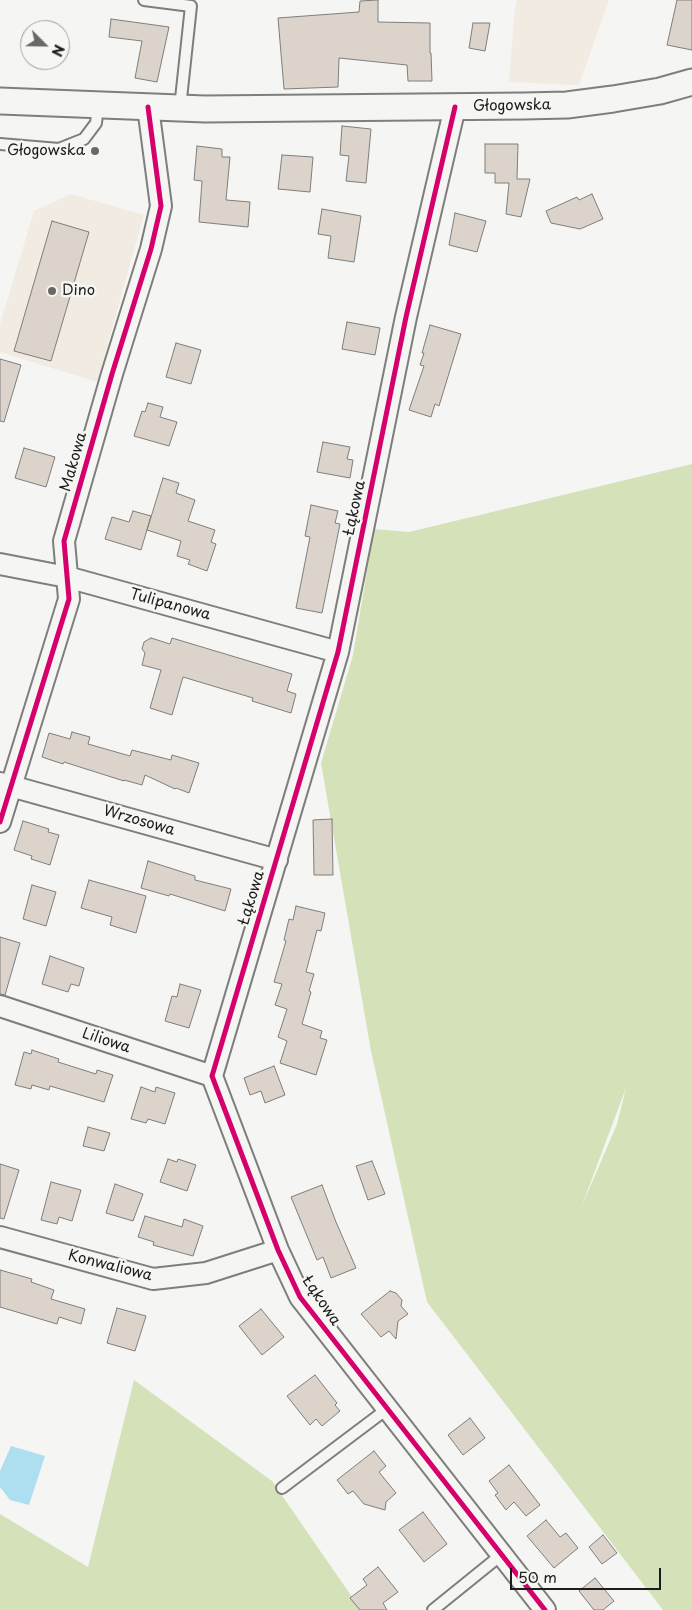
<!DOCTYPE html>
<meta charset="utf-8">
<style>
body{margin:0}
#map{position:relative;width:692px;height:1610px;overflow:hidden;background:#f5f5f3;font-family:"Playpen Sans",sans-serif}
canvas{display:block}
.north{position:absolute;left:20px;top:20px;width:50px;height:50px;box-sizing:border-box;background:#f6f6f2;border:1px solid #9f9f9c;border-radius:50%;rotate:113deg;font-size:14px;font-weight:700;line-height:20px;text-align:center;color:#1c1c1c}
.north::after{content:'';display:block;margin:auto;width:18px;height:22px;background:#686867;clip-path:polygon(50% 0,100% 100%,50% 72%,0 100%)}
.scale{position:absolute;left:510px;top:1568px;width:151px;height:22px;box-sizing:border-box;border:2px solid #1c1c1c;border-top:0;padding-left:6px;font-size:15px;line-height:18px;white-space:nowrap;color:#1c1c1c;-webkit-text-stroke:4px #f6f6f2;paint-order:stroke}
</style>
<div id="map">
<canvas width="692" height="1610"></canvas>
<div class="north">N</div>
<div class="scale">50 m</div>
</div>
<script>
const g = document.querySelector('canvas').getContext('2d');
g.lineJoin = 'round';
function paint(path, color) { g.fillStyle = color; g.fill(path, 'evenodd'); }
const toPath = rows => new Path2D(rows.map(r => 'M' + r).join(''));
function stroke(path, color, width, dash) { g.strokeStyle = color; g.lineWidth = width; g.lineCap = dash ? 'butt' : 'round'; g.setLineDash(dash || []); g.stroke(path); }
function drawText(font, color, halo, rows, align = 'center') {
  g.font = font + ' "Playpen Sans",sans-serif'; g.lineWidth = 5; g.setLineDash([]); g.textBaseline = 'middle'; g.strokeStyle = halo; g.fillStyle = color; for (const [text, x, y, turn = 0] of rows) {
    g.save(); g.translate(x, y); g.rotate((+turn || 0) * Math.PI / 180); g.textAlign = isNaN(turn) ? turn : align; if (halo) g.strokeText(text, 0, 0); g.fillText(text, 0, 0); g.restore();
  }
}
const built = toPath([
 [517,0,609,0,579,85,509,82,514,17],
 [71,194,144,215,97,382,0,352,0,324,34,211]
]);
const green = toPath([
 [692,464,692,1610,663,1610,427,1302,371,1051,321,763,353,655,374,529,409,532],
 [626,1088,617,1124,581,1208],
 [134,1380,272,1481,361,1610,0,1610,0,1514,88,1567]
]);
const water = toPath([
 [11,1446,45,1456,29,1505,10,1500,0,1487,0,1471]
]);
const building = toPath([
 [378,0,378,22,430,23,430,53,431,53,432,81,408,81,407,65,339,58,338,87,284,89,278,18,359,12,360,1,378,0],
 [677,0,692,0,692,50,667,45,677,0],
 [111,19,169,27,157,82,135,78,142,41,109,37,111,19],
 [473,23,490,23,485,51,469,48,473,23],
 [342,126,371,129,366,183,346,181,349,156,340,155,342,126],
 [485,144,518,144,517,179,530,179,521,217,506,214,509,183,495,183,495,173,485,173,485,144],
 [197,146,222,149,222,157,230,157,226,200,250,202,248,227,199,222,202,181,194,180,197,146],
 [282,155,313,157,310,192,278,189,282,155],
 [592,194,603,219,580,229,551,223,546,211,577,197,579,200,592,194],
 [322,209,361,216,354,262,328,258,331,236,318,234,322,209],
 [455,213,486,221,477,252,449,245,455,213],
 [52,221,89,232,51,361,14,351,52,221],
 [347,322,380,328,375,355,342,349,347,322],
 [430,325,461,334,439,406,435,404,431,417,409,410,424,366,420,365,424,353,422,353,430,325],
 [176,343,201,350,191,384,166,377,176,343],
 [0,359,21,365,4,422,0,421,0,359],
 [148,403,163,407,160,417,177,422,169,446,134,436,142,411,145,412,148,403],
 [323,442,350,447,347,459,353,460,350,478,317,472,323,442],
 [24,448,55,457,46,487,15,478,24,448],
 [163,478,179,483,176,493,195,500,188,521,215,530,211,542,216,544,207,571,188,564,190,560,177,556,181,541,147,530,163,478],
 [311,505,338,511,335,523,340,524,322,613,296,608,310,537,305,536,311,505],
 [133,511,151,516,141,550,105,539,112,517,129,522,133,511],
 [151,638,170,644,172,638,292,674,287,691,296,694,291,713,252,701,253,698,183,677,172,715,150,708,161,670,142,665,145,653,142,649,144,642,151,638],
 [72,732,90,737,88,744,130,756,132,750,171,760,172,755,199,763,189,793,176,788,175,789,145,775,142,785,124,780,124,781,64,762,63,764,42,757,49,733,70,739,72,732],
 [332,819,333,875,314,875,313,820,332,819],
 [23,821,49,829,48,832,59,835,50,865,31,859,32,856,14,850,23,821],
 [148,861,195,876,195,880,231,889,225,911,170,894,169,896,141,888,148,861],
 [89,880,146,896,136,933,110,925,112,917,81,908,89,880],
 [32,885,56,892,46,926,23,919,32,885],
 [296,906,325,913,321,931,317,930,306,972,314,974,309,991,311,992,302,1024,322,1031,320,1038,327,1040,316,1075,280,1063,287,1041,278,1037,287,1009,275,1005,282,984,274,982,286,941,284,940,289,919,293,920,296,906],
 [0,937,20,943,5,995,0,994,0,937],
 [50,956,84,968,79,986,71,984,68,992,42,984,50,956],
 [180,984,201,990,189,1028,165,1021,172,996,177,997,180,984],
 [32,1050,59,1059,58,1062,96,1074,97,1070,113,1075,104,1102,50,1086,49,1090,32,1085,31,1089,15,1085,24,1052,31,1054,32,1050],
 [274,1066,285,1095,265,1103,261,1091,250,1095,244,1078,274,1066],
 [141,1087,155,1092,156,1087,175,1093,165,1124,148,1119,146,1123,131,1119,141,1087],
 [88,1127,110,1133,104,1151,83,1146,88,1127],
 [168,1159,177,1162,178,1159,196,1165,187,1191,160,1182,168,1159],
 [372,1161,385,1194,368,1200,356,1166,372,1161],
 [0,1164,19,1170,4,1219,0,1218,0,1164],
 [51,1182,81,1190,72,1221,59,1217,57,1224,41,1220,51,1182],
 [115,1184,143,1194,133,1221,106,1213,115,1184],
 [322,1185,336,1222,356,1268,331,1278,323,1257,317,1260,291,1197,322,1185],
 [145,1216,182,1227,184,1219,203,1226,193,1256,153,1245,154,1242,138,1237,145,1216],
 [0,1270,32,1279,31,1282,54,1290,51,1299,85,1309,81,1324,59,1317,57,1324,0,1307,0,1270],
 [390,1291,396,1293,402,1300,401,1306,408,1314,398,1321,396,1339,389,1331,381,1337,361,1314,390,1291],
 [117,1308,146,1316,135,1351,107,1343,117,1308],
 [261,1309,284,1337,262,1355,239,1326,261,1309],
 [315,1375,337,1403,335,1405,340,1411,322,1426,316,1419,310,1425,287,1396,315,1375],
 [470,1418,485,1438,463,1455,448,1435,470,1418],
 [374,1451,386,1466,379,1472,396,1493,386,1502,385,1510,364,1504,353,1491,348,1494,337,1480,374,1451],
 [509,1465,540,1505,526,1516,514,1502,506,1510,495,1495,498,1493,489,1481,509,1465],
 [423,1512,447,1544,424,1562,399,1530,423,1512],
 [546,1520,560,1537,566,1533,578,1548,554,1568,527,1536,546,1520],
 [603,1535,617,1553,602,1564,589,1547,603,1535],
 [378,1567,398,1592,383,1603,387,1610,360,1610,350,1598,367,1585,363,1579,378,1567],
 [595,1578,614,1601,603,1610,594,1610,579,1591,595,1578]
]);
const service = toPath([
 [144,0,191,6,180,108],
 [0,144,59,149,84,139,96,123,98,106],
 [282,1488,387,1409],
 [433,1610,501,1555]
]);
const minor = toPath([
 [455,107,406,317,338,652,212,1076,278,1250,300,1297,545,1610],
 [0,564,67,577,338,652],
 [0,783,277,860],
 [0,822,69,599,64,541,112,374,151,249,161,206,148,107],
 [0,1006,212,1076],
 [0,1237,153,1279,206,1273,278,1250]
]);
const tertiary = toPath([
 [0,101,205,109,524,106,567,105,613,99,660,91,692,82]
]);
const cycleway = toPath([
 [455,107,406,317,338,652,212,1076,278,1250,300,1297,545,1610],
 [0,822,69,599,64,541,112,374,151,249,161,206,148,107]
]);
const markers = [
 [95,151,5,"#686867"],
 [52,291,5,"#686867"]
];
const streetNames = [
 ["Głogowska",512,106,-1],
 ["Makowa",74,462,-74],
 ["Łąkowa",355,508,-78],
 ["Tulipanowa",170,605,15],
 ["Wrzosowa",139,821,16],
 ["Łąkowa",252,898,-73],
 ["Liliowa",106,1041,18],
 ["Konwaliowa",110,1266,14],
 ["Łąkowa",321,1301,56]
];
const poiNames = [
 ["Głogowska",85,151],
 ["Dino",62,291,"left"]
];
paint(built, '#f2ebe2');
paint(green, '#d5e2b9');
paint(water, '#addff0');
paint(building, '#dcd3cb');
stroke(building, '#7e7e7d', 1);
stroke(service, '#7e7e7d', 14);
stroke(minor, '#7e7e7d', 24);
stroke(tertiary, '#7e7e7d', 29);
stroke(service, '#f5f5f3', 10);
stroke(minor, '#f5f5f3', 20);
stroke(tertiary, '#f5f5f3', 25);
stroke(cycleway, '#d6006c', 5);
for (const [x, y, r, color] of markers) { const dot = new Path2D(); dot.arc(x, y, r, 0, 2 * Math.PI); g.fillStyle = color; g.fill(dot); stroke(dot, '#f6f6f2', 2); }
drawText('15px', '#1c1c1c', '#f6f6f2', streetNames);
drawText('15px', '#1c1c1c', '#f6f6f2', poiNames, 'right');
</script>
